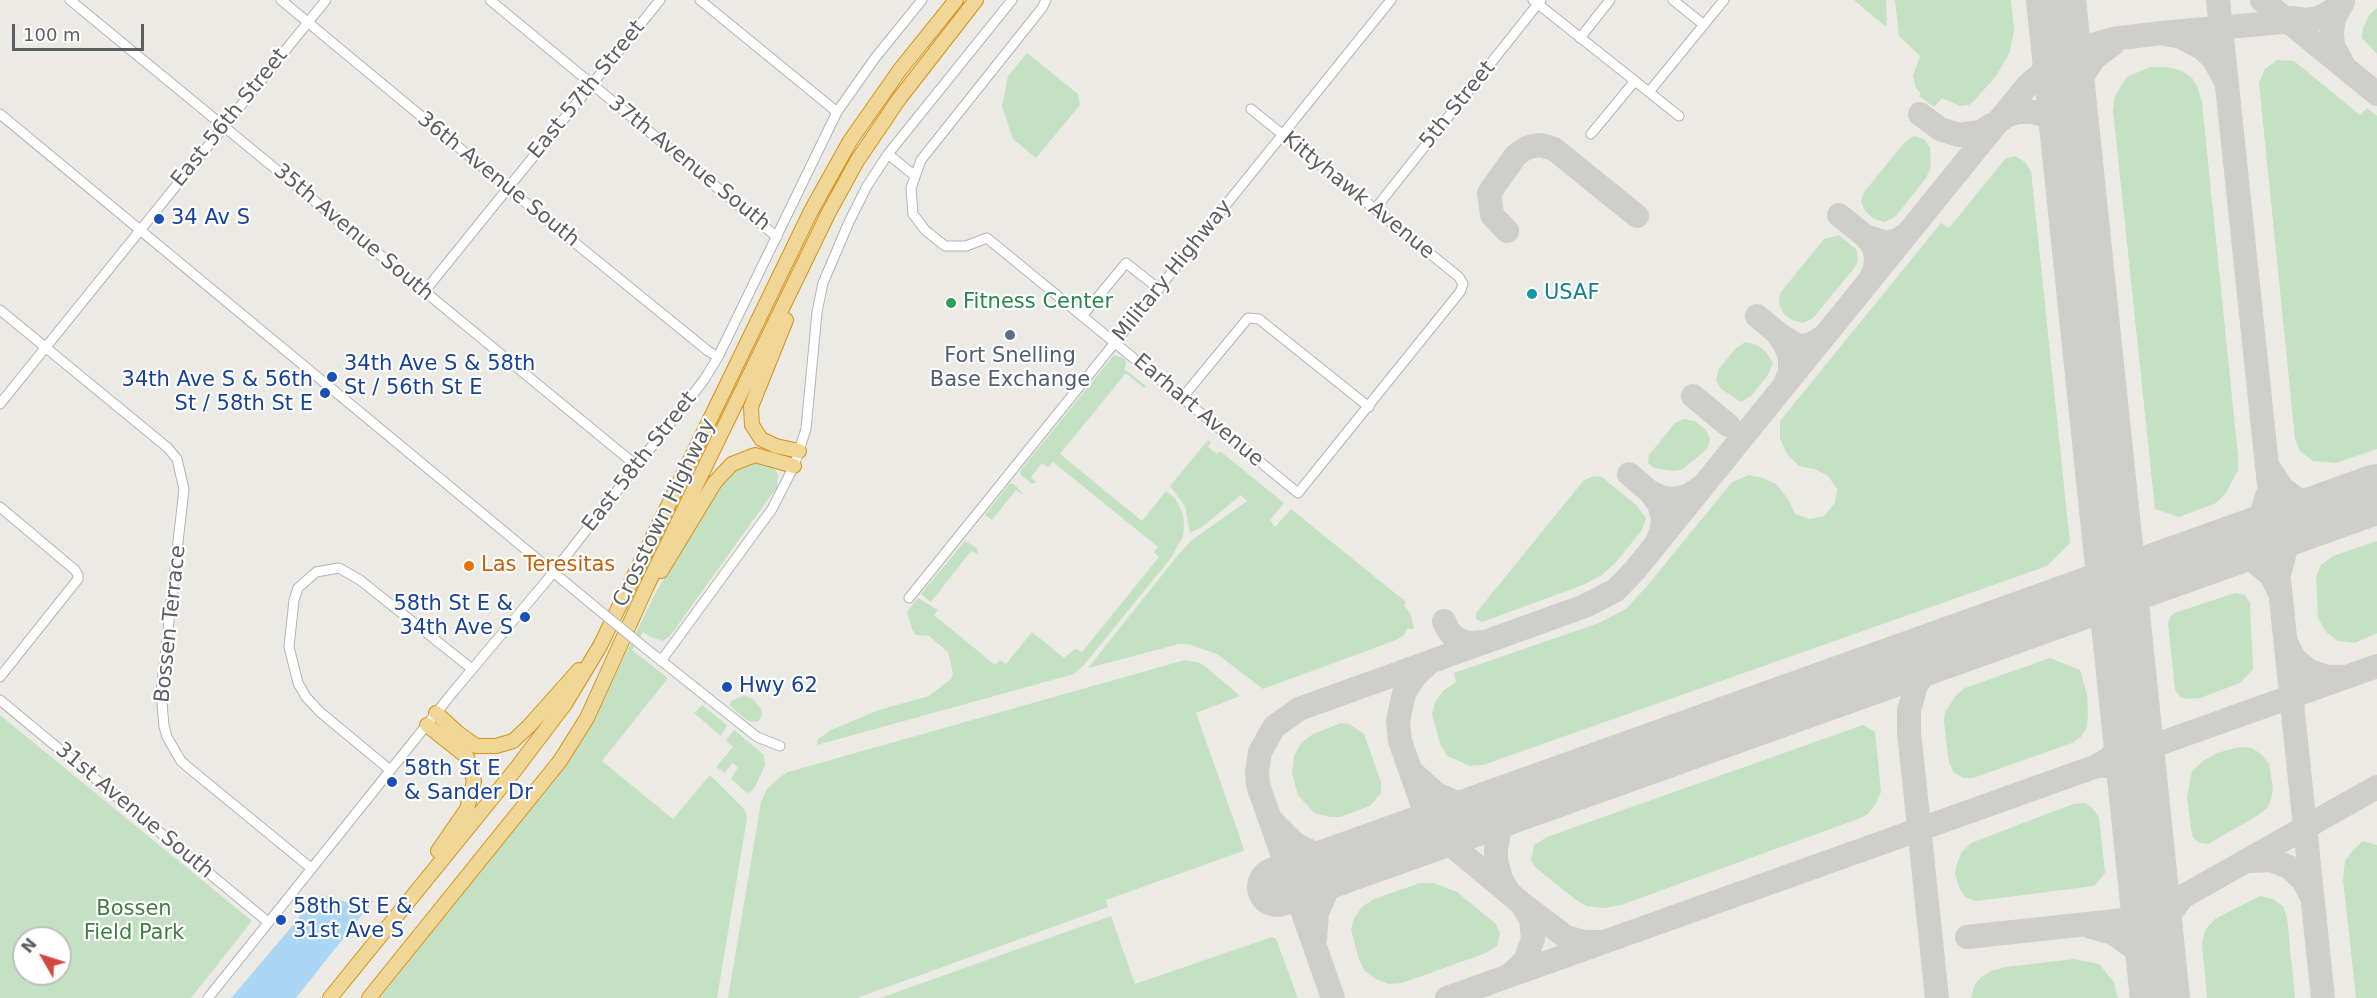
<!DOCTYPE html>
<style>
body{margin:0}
#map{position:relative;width:2377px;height:998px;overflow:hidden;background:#eceae4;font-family:"DejaVu Sans",sans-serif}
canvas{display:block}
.north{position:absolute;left:12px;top:926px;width:60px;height:60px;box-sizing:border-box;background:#fff;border:2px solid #bebfc0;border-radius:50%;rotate:309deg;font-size:16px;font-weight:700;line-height:24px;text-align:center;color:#5c5f62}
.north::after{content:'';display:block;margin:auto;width:21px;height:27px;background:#d44741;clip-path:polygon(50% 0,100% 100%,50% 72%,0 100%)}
.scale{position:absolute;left:12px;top:24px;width:132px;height:27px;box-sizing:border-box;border:3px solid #5c5f62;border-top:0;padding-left:8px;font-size:18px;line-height:21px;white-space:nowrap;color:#5c5f62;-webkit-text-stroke:4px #fff;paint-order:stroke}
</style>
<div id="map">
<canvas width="2377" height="998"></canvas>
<div class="north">N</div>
<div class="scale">100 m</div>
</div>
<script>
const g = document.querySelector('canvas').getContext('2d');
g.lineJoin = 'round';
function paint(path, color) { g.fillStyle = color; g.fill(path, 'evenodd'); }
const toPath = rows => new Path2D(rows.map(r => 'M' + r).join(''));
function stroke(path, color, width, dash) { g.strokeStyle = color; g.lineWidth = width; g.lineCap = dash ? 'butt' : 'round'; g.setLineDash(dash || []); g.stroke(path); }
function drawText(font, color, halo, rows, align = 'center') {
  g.font = font + ' "DejaVu Sans",sans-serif'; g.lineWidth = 4.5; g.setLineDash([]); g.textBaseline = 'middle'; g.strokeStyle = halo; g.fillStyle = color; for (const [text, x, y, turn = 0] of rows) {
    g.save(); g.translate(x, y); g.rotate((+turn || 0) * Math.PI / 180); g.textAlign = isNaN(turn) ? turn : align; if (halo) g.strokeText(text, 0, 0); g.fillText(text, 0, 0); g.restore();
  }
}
const green = toPath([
 [1854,0,1886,0,1887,25,1885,26],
 [1895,0,2011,0,2014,29,2010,52,1996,76,1973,102,1969,105,1960,106,1942,98,1934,107,1919,96,1921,94,1916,88,1913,76,1920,56,1899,36],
 [2377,8,2377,54,2362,38,2363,28,2370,14],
 [1027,53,1078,94,1080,105,1036,158,1013,139,1002,107,1008,76],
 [2277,60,2294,61,2360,115,2367,108,2377,116,2377,449,2336,463,2313,461,2300,451,2295,439,2259,83,2265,69],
 [2150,67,2167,67,2182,71,2192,78,2198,88,2202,103,2238,456,2238,470,2226,493,2216,503,2179,517,2155,509,2113,110,2115,96,2127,77],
 [1914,136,1924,139,1930,147,1931,167,1926,178,1896,216,1885,222,1874,219,1865,211,1861,202,1864,192,1905,142],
 [2015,156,2025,162,2031,171,2070,543,2047,566,1483,765,1470,766,1447,756,1440,743,1432,714,1435,702,1443,691,1456,682,1454,673,1599,623,1626,609,1647,586,1732,482,1749,475,1763,478,1776,484,1788,499,1795,514,1810,519,1824,516,1835,503,1837,489,1828,476,1815,469,1799,466,1787,454,1780,439,1780,421,1941,223,1949,228,2005,159],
 [1839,235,1857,250,1858,261,1855,267,1813,318,1803,323,1792,320,1783,313,1779,304,1780,293,1824,239],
 [1745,342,1757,345,1766,352,1773,363,1768,375,1751,396,1741,402,1721,389,1716,380,1719,369,1735,349],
 [1114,355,1125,359,1126,365,1124,369,1146,386,1144,388,1126,373,1060,454,1142,521,1166,491,1175,498,1183,514,1184,525,1183,536,1171,558,1083,666,1074,674,817,745,818,739,831,730,879,710,929,696,951,679,953,674,948,652,929,636,916,635,912,629,907,612,918,598,938,610,934,615,995,665,1000,660,1006,664,1032,632,1064,658,1075,649,1082,652,1159,557,1154,552,1158,547,1053,462,1048,467,1042,463,1031,477,1036,482,1032,484,1020,474,1020,471],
 [1684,419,1695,421,1706,430,1710,439,1707,449,1683,469,1674,471,1654,468,1648,463,1649,455,1675,423],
 [1208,440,1211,443,1208,447,1217,454,1220,451,1284,503,1270,520,1274,526,1276,526,1291,509,1406,602,1404,605,1411,615,1414,629,1407,629,1404,635,1396,640,1263,689,1217,654,1188,644,1179,644,1088,668,1178,555,1192,540,1247,501,1241,495,1202,527,1190,533,1185,506,1170,486],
 [752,460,772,464,778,475,777,487,670,636,663,641,651,637,643,632,632,650,668,678,602,761,673,819,710,775,745,810,747,818,717,998,380,998,550,783,604,697,654,596,716,489,728,473],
 [1594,476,1602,477,1636,505,1646,518,1642,530,1616,562,1602,575,1583,585,1482,622,1476,619,1476,613,1584,480],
 [1009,484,1014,484,1024,495,1016,490,992,520,985,515],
 [965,541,977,548,978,554,971,551,931,602,928,600,921,594],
 [2377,541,2377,633,2355,643,2338,641,2326,632,2318,618,2316,577,2321,565,2333,556],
 [2235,593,2245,595,2250,603,2253,669,2240,683,2200,698,2188,699,2180,697,2175,690,2168,623,2170,617,2174,613],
 [2050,658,2080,670,2087,695,2088,714,2087,727,2081,737,2072,743,1973,778,1964,778,1954,773,1949,763,1944,722,1945,712,1957,694,1965,688],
 [1185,660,1200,663,1206,667,1240,696,1196,713,1244,849,1243,851,1106,900,1108,907,857,998,728,998,761,802,767,789,780,777,788,772],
 [744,695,753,699,761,709,762,715,758,722,748,721,730,706,731,701],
 [702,705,727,725,721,736,694,713],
 [0,715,252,921,191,998,0,998],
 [24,938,60,938,60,974,24,974],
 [1341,723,1349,724,1364,734,1381,782,1381,793,1370,806,1340,817,1330,817,1314,813,1298,795,1292,774,1294,756,1301,743,1313,734],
 [1863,725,1875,732,1881,792,1875,805,1868,814,1858,819,1621,905,1604,908,1587,906,1576,900,1535,867,1531,860,1534,845,1547,837],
 [734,730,764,755,765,765,756,785,750,793,746,792,731,779,738,767,732,763,725,773,716,767,733,747,726,740],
 [2239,747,2252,748,2261,754,2269,764,2273,789,2271,799,2267,808,2257,816,2208,844,2200,843,2193,838,2191,829,2187,797,2192,771,2203,761,2217,753],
 [2085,803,2093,809,2099,817,2105,873,2094,886,1976,901,1965,897,1959,887,1955,874,1957,863,1962,852,1971,843,2073,804],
 [2363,841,2377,845,2377,998,2356,998,2343,879,2345,861,2353,850],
 [1420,883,1433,883,1457,892,1496,924,1500,933,1497,946,1486,953,1402,983,1389,984,1376,979,1365,971,1359,960,1351,930,1354,918,1363,906,1374,899],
 [2260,896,2273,899,2283,906,2287,917,2295,998,2207,998,2202,944,2205,930,2215,919],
 [1111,916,1135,984,1272,937,1276,939,1298,998,880,998],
 [2074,959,2099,964,2114,982,2118,998,1971,998,1974,986,1981,977,1991,971,2006,967]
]);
const water = toPath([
 [322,895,353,904,367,899,373,901,296,998,231,998,294,924,305,908]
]);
const taxiway = toPath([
 [2218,0,2323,998],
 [2262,0,2377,94],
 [2291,18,2306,20,2318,18,2330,12,2343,2,2334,19,2332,32,2333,46,2343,64],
 [2225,80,2213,58,2202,48,2181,37,2161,33,2306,20],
 [1920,114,1940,129,1959,135,1980,132,1993,124],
 [1996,123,2008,115,2019,112,2034,112,2048,117,2059,126,2066,136,2074,167,2070,114,2075,88,2094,58,2113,44],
 [1839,215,1865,236],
 [1507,231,1492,215,1489,193,1516,155,1526,148,1533,146,1541,145,1554,149,1637,216],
 [1871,278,1875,269,1876,256,1873,245,1865,236,1886,243,1898,240,1905,235],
 [1757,316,1776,332],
 [1785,384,1790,371,1790,358,1785,344,1776,332,1798,346,1810,345,1823,337],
 [1693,396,1728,425],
 [2268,467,2283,489,2301,502,2321,507,2350,503,2313,520,2301,528,2286,548,2280,571],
 [1629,474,1650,492],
 [2267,496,2261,516,2248,532,2237,541,2198,558,2226,553,2251,559,2271,575,2279,591],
 [1657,542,1662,529,1663,518,1659,504,1650,492,1663,498,1673,499,1688,496,1701,487],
 [1444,621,1448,630,1455,638,1467,643,1481,642],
 [2286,642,2294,658,2309,671,2327,677,2343,677],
 [1427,665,1415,676,1404,693,1398,721,1400,741,1422,803,1431,821,1449,843,1521,903],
 [2129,701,2128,723,2122,743,2110,758,2097,766,2114,766,2129,776,2135,788,2142,825],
 [1414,774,1436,794,1465,806,1494,806,1551,789,1518,807,1507,818,1500,830,1496,848,1496,861,1501,879,1508,891],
 [1273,822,1295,844,1318,855,1342,859,1375,852,1343,872,1328,888,1317,913,1315,939],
 [2248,861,2271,860,2289,867,2303,880,2311,895],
 [2091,927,2113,933,2137,950,2149,967,2160,996,2158,950,2160,934,2165,920,2179,902],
 [1967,937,2124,920,2152,914,2377,787],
 [1511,974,1525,961,1533,939,1531,919,1521,903,1566,937,1585,942,1600,942],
 [1333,998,1258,785,1257,772,1260,752,1274,727,1299,709,1585,606,1616,590,1635,570,2027,86,2053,63,2081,48,2113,39,2161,33],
 [1447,998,2377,666],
 [1937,998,1909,732,1909,711,1916,685,1931,664,1948,651,1976,637]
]);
const runway = toPath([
 [2056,0,2160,998],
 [1277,887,2377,494]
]);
const minor = toPath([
 [70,0,637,466],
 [281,0,515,194,708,351,718,357],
 [490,0,777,237],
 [700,0,837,112],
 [1046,0,1042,8,921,160,911,188,913,214,925,230,945,246,966,246,987,238,1298,493,1460,292,1463,284,1459,277,1251,109],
 [1533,0,1679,116],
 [1673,0,1704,25],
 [1580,38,1610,0],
 [1649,92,1724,0],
 [0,114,594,606],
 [1591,134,1634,82],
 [888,154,915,176],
 [1375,209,1541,0],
 [424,292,660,0],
 [0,310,168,448,177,459,184,489,161,692,164,726,167,737,181,761,189,768,311,868],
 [1083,315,1126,263,1159,289],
 [1182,398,1248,318,1259,319,1369,407],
 [0,404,326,0],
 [0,507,75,570,78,575,78,579,0,677],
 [909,598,1391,0],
 [644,647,757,737,780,746],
 [661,661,772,509,794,466,806,429,817,312,823,283,849,222,867,186,888,154,1012,0],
 [0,700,268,922],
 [390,770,320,712,306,697,298,683,289,647,294,600,298,588,316,572,339,568,360,580,472,669],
 [208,998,453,692,548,579,704,380,718,357,837,112,875,58,922,0]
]);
const highway = toPath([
 [786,320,751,407,752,425,761,439,776,446,799,451],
 [661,571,715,482,732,464,755,455,794,466],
 [436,713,458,733,476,746,496,746,513,741,529,726,579,670],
 [427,725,467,757,474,781,467,809,438,851],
 [330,998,515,770,565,704,600,646,811,211,850,141,899,71,956,0],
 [369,998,560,761,587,718,646,588,828,214,857,161,899,99,976,0]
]);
const minorBridge = toPath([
 [594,606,644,647]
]);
const markers = [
 [159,219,6,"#1a4fb4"],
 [1532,294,6,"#0f9aa8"],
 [951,303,6,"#2e9e5b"],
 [1010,335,6,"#5c6f8a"],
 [332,377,6,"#1a4fb4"],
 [325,393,6,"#1a4fb4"],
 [469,566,6,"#e8710a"],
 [525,617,6,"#1a4fb4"],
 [727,687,6,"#1a4fb4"],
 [392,782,6,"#1a4fb4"],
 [281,920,6,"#1a4fb4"]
];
const streetNames = [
 ["East 57th Street",587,90,-51],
 ["5th Street",1458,105,-51],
 ["East 56th Street",230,118,-51],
 ["37th Avenue South",689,164,39],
 ["36th Avenue South",498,180,39],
 ["Kittyhawk Avenue",1358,196,39],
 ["35th Avenue South",353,233,40],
 ["Military Highway",1173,271,-51],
 ["Earhart Avenue",1198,411,40],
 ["East 58th Street",640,462,-52],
 ["Crosstown Highway",665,513,-64],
 ["Bossen Terrace",171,624,-84],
 ["31st Avenue South",134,811,40]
];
const transitNames = [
 ["34 Av S",171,219],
 ["34th Ave S & 58th",344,365],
 ["St / 56th St E",344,389],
 ["34th Ave S & 56th",313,381,"right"],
 ["St / 58th St E",313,405,"right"],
 ["58th St E &",513,605,"right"],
 ["34th Ave S",513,629,"right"],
 ["Hwy 62",739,687],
 ["58th St E",404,770],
 ["& Sander Dr",404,794],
 ["58th St E &",293,908],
 ["31st Ave S",293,932]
];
const cultureNames = [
 ["USAF",1544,294]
];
const leisureNames = [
 ["Fitness Center",963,303]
];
const serviceNames = [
 ["Fort Snelling",1010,357],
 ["Base Exchange",1010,381]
];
const foodNames = [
 ["Las Teresitas",481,566]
];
const parkNames = [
 ["Bossen",134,910],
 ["Field Park",134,934]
];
paint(green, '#c4e1c3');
paint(water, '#abd7f5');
stroke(taxiway, '#cececb', 24);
stroke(runway, '#cececb', 60);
stroke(minor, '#b1b4b7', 11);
stroke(highway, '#d5941a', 16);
stroke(minor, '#fff', 9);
stroke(highway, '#f0d697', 14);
stroke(minorBridge, '#b1b4b7', 11, []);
stroke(minorBridge, '#fff', 9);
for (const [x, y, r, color] of markers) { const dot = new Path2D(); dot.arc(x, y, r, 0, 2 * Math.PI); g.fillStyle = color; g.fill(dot); stroke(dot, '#fff', 2); }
drawText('21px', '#5c5f62', '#fff', streetNames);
drawText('21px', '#164399', '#fff', transitNames, 'left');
drawText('21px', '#0d838f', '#fff', cultureNames, 'left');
drawText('21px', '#27864d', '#fff', leisureNames, 'left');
drawText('21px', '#4e5e75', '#fff', serviceNames);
drawText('21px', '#c56008', '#fff', foodNames, 'left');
drawText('21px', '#3e7e3f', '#fff', parkNames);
</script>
